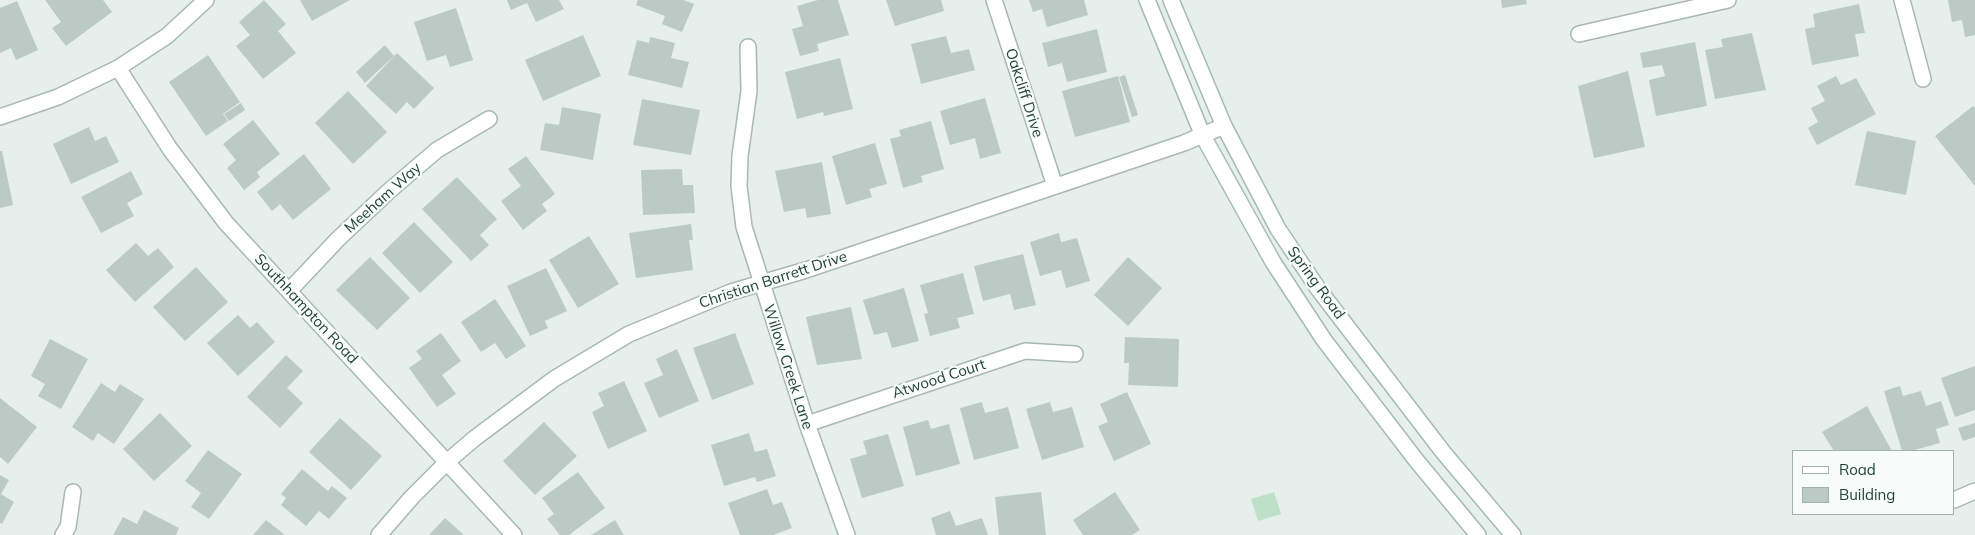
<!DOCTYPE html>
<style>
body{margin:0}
#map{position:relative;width:1975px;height:535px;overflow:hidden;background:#e6efeb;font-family:Mulish,sans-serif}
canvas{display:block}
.legend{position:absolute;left:1792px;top:450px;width:162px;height:65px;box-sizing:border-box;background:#f7fbf9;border:1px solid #a3b1ad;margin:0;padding:6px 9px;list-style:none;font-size:15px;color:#24423a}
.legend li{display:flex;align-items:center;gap:10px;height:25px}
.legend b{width:25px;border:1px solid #a3b1ad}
</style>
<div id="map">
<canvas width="1975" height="535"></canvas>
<ul class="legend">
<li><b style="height:6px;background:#fff"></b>Road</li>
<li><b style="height:14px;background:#bbcac4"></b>Building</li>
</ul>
</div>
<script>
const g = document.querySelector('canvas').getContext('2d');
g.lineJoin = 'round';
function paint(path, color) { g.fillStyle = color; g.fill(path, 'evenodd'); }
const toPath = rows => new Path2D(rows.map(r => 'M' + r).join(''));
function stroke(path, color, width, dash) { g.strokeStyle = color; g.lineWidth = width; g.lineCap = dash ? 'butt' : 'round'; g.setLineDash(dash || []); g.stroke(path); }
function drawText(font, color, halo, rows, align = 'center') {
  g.font = font + ' Mulish,sans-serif'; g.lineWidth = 4.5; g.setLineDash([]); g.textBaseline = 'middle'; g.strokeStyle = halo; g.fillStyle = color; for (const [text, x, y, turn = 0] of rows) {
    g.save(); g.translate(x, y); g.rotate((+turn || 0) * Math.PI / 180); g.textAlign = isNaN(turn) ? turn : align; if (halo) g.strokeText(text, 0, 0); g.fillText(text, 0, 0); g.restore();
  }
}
const green = toPath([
 [1274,492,1281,514,1258,521,1251,499]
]);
const building = toPath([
 [45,0,103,0,112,12,66,46,52,28,61,22],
 [264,0,286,24,278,31,296,53,263,79,236,46,250,35,239,22],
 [300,0,350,0,312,21],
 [507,0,559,0,564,9,536,22,527,3,511,10],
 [638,0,684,0,694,4,682,32,662,24,665,16,636,5],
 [818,0,838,0,849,35,817,44,819,51,800,56,792,29,803,26,797,6],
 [886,0,941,0,944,11,895,26],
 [1029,0,1084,0,1088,15,1047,27,1042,9,1033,12],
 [1501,0,1526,0,1527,4,1502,8],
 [1948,0,1975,0,1975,35,1965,37,1962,20,1952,22],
 [17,1,38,50,16,60,11,48,0,53,0,8],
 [1859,4,1865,33,1855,34,1859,56,1812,65,1805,29,1815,27,1813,14],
 [456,8,473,60,450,67,446,55,427,61,414,22],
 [1097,29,1107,72,1067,82,1062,63,1048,67,1042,43],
 [1752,33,1766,90,1715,99,1705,50,1723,47,1721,39],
 [583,35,601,76,543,101,525,60],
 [946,36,951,53,969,49,975,70,921,84,911,44],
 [650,37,675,43,671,58,689,62,682,88,628,75,637,40,649,43],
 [1695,42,1707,106,1656,116,1649,80,1665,76,1662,65,1643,68,1640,53],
 [385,45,394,56,365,83,356,72],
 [397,53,434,88,414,109,407,102,396,114,366,86],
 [208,55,240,102,223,114,228,121,206,136,169,82],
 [840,58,853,109,824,116,823,112,797,119,785,72],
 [1628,71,1645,147,1594,158,1578,86],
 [1125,75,1138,115,1132,117,1119,77],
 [1118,76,1130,122,1075,137,1062,91],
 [1836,76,1841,85,1856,78,1876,114,1817,145,1808,128,1818,122,1811,108,1825,101,1817,86],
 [348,91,387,132,353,164,315,123],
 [985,98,1001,153,980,159,975,138,950,145,940,111],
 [642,99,700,110,691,155,633,145],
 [241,103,245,110,229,121,224,114],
 [1973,106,1975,108,1975,186,1935,136],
 [562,107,601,114,593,160,540,150,545,123,559,125],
 [253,120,280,154,257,172,260,177,244,190,227,168,236,160,223,144],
 [931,121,944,169,921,176,923,182,903,188,890,139,901,136,899,130],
 [89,127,95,141,106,136,119,162,71,184,53,144],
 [1867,131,1916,141,1906,195,1855,185],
 [875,143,887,184,869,189,872,197,846,205,832,156],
 [0,151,2,151,13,205,0,208],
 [304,154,331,189,293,220,280,204,272,211,257,192],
 [526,156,555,194,542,204,547,211,523,230,501,201,521,186,508,169],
 [822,162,831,214,807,218,805,208,784,212,775,171],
 [682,169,683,185,693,185,695,213,643,215,641,170],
 [131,171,143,194,127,203,134,216,101,233,81,197],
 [457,177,497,219,480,235,489,245,471,261,422,209],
 [414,222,453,262,420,293,382,253],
 [691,224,693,240,689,240,693,270,636,278,629,233],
 [1059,233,1061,242,1077,238,1090,281,1066,288,1061,270,1040,276,1030,242],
 [589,236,619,284,578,308,549,260],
 [136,243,148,256,158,248,174,267,135,302,106,270],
 [1023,254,1036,305,1014,310,1010,294,983,301,974,266],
 [370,257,410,298,377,330,336,290],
 [1128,257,1162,288,1128,326,1094,295],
 [196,267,228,302,185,341,153,307],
 [546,268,567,311,545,321,548,328,530,336,507,286],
 [963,273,974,314,957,318,960,328,930,336,924,314,928,313,920,285],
 [904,288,919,341,892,348,887,332,874,335,863,300],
 [495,299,526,346,506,359,495,343,481,352,461,322],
 [851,307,862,359,817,365,806,317],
 [238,315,250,328,257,322,275,342,238,376,207,343],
 [441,333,461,361,442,375,456,394,437,407,409,368,422,359,416,351],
 [735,333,754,384,712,400,693,348],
 [1125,337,1179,339,1178,387,1128,385,1129,363,1124,363],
 [50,339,88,359,61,409,38,396,45,384,31,376],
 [677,349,699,401,659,418,644,383,663,375,656,359],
 [286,355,303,371,287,388,303,403,280,428,247,397],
 [1975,366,1975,410,1955,417,1941,378],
 [624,381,647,431,608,449,592,412,604,406,598,393],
 [101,383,115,392,120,384,144,399,114,444,98,433,93,441,72,427],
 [1900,386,1903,396,1921,391,1926,406,1941,401,1949,425,1936,429,1940,443,1911,451,1902,451,1884,391],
 [1127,392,1151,444,1114,461,1098,426,1108,422,1100,404],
 [0,398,37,427,8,464,0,457],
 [982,402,985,413,1008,407,1019,448,974,460,960,408],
 [1050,402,1053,412,1072,407,1084,447,1042,460,1026,409],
 [1867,406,1892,451,1834,451,1822,432],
 [160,413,192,446,154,481,123,449],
 [340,418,382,456,351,490,309,452],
 [928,420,931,429,949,424,960,464,916,476,903,427],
 [544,422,577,456,535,495,503,461],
 [1975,423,1975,437,1963,441,1958,428],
 [749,433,755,452,767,449,776,476,757,482,755,477,724,486,711,445],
 [888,434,904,486,862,498,850,459,867,454,863,441],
 [208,450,242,474,209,519,191,507,201,493,185,481],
 [302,469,328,491,332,486,347,498,329,519,319,511,306,526,281,505,286,498,281,494],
 [578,472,605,508,569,535,560,535,547,519,554,514,542,498],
 [0,475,9,480,1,494,14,502,2,524,0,523],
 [767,489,773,505,782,502,792,528,773,535,740,535,728,503],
 [1041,492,1046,535,999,535,995,497],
 [1115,492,1140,530,1132,535,1083,535,1073,520],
 [144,510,179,528,176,535,113,535,123,517,137,524],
 [950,511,956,526,982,518,988,535,936,535,931,518],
 [445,518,464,535,429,535],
 [266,520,285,535,253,535],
 [615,520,624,535,591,535]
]);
const minor = toPath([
 [994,0,1055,186],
 [1902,0,1923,79],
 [1579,34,1728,0],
 [748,47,749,91,740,156,739,186,744,227,807,424,847,535],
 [118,68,170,149,226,223,514,535],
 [0,117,58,97,118,68,167,36,206,0],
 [289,291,338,239,389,191,437,150,489,119],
 [807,424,1025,351,1075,354],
 [1954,500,1975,491],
 [63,535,68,527,73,492]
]);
const tertiary = toPath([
 [379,535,412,497,448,461,475,438,554,379,629,334,731,292,806,270,1184,143,1224,126]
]);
const secondary = toPath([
 [1147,0,1203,136,1273,262,1324,340,1416,460,1478,535],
 [1171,0,1224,126,1278,229,1319,290,1443,452,1513,535]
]);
const streetNames = [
 ["Oakcliff Drive",1024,93,72],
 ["Meeham Way",383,198,-42],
 ["Christian Barrett Drive",773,280,-18],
 ["Spring Road",1316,283,54],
 ["Southhampton Road",306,309,47],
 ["Willow Creek Lane",788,367,72],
 ["Atwood Court",939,379,-18]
];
paint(green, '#bfe0c8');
paint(building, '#bbcac4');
stroke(minor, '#a8b8b2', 18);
stroke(tertiary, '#a8b8b2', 18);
stroke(secondary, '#a4bbb3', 18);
stroke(minor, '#fff', 15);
stroke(tertiary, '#fff', 15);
stroke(secondary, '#fff', 15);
drawText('15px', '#24423a', '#f7fbf9', streetNames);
</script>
